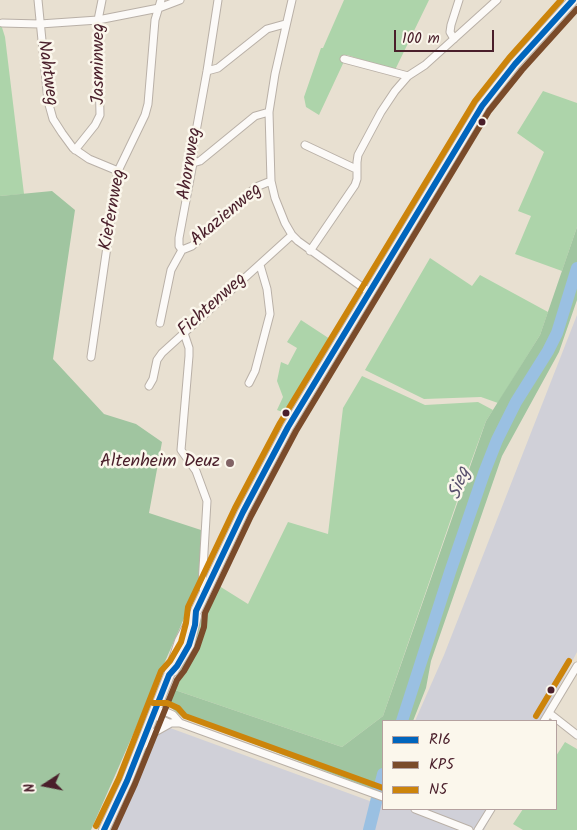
<!DOCTYPE html>
<style>
body{margin:0}
#map{position:relative;width:577px;height:830px;overflow:hidden;background:#e8e0d1;font-family:Kalam,sans-serif}
canvas{display:block}
.legend{position:absolute;left:382px;top:720px;width:175px;height:90px;box-sizing:border-box;background:#fbf7ec;border:1px solid #b4a19f;margin:0;padding:6px 9px;list-style:none;font-size:15px;color:#4a1f2b}
.legend li{display:flex;align-items:center;gap:10px;height:25px}
.legend b{width:25px;border:1px solid #b4a19f}
.north{position:absolute;left:20px;top:760px;width:50px;height:50px;-webkit-text-stroke:4px #fbf7ec;paint-order:stroke;rotate:259deg;font-size:14px;font-weight:700;line-height:20px;text-align:center;color:#4a1f2b}
.north::after{content:'';display:block;margin:auto;width:18px;height:22px;background:#4a1f2b;clip-path:polygon(50% 0,100% 100%,50% 72%,0 100%)}
.scale{position:absolute;left:394px;top:30px;width:100px;height:22px;box-sizing:border-box;border:2px solid #4a1f2b;border-top:0;padding-left:6px;font-size:15px;line-height:18px;white-space:nowrap;color:#4a1f2b;-webkit-text-stroke:4px #fbf7ec;paint-order:stroke}
</style>
<div id="map">
<canvas width="577" height="830"></canvas>
<ul class="legend">
<li><b style="height:6px;background:#0065bd"></b>R16</li>
<li><b style="height:6px;background:#7a4b2a"></b>KP5</li>
<li><b style="height:6px;background:#cc840b"></b>N5</li>
</ul>
<div class="north">N</div>
<div class="scale">100 m</div>
</div>
<script>
const g = document.querySelector('canvas').getContext('2d');
g.lineJoin = 'round';
function paint(path, color) { g.fillStyle = color; g.fill(path, 'evenodd'); }
const toPath = rows => new Path2D(rows.map(r => 'M' + r).join(''));
function stroke(path, color, width, dash) { g.strokeStyle = color; g.lineWidth = width; g.lineCap = dash ? 'butt' : 'round'; g.setLineDash(dash || []); g.stroke(path); }
function drawText(font, color, halo, rows, align = 'center') {
  g.font = font + ' Kalam,sans-serif'; g.lineWidth = 5; g.setLineDash([]); g.textBaseline = 'middle'; g.strokeStyle = halo; g.fillStyle = color; for (const [text, x, y, turn = 0] of rows) {
    g.save(); g.translate(x, y); g.rotate((+turn || 0) * Math.PI / 180); g.textAlign = isNaN(turn) ? turn : align; if (halo) g.strokeText(text, 0, 0); g.fillText(text, 0, 0); g.restore();
  }
}
const industrial = toPath([
 [577,315,577,652,541,721,415,721,444,655],
 [162,725,378,804,383,795,383,809,495,809,484,830,113,830]
]);
const green = toPath([
 [344,0,429,0,395,70,347,55,319,115,306,107,304,97,321,48,323,48],
 [0,21,5,37,24,194,0,196],
 [543,91,577,103,577,227,562,271,515,254,531,216,518,211,544,152,517,133],
 [430,258,472,286,480,275,548,312,540,335,498,403,481,397,424,399,365,370],
 [301,320,333,341,285,413,277,410,283,397,277,381,281,362,288,365,297,348,287,342],
 [362,376,425,405,478,402,493,410,486,421,464,481,383,716,342,747,172,689,216,584,248,604,288,522,328,534,343,408],
 [565,742,577,749,577,830,523,830,513,824,523,809,556,809,556,756]
]);
const forest = toPath([
 [52,191,75,210,53,359,104,414,136,424,162,442,149,513,201,530,200,582,91,830,0,830,0,196],
 [577,227,577,300,559,352,502,456,431,661,426,688,413,721,383,721,383,793,181,716,168,705,172,689,342,747,383,716,486,421,540,335]
]);
const river = toPath([
 [402,721,450,572,484,473,497,440,516,402,548,351,557,333,577,268],
 [369,830,383,774]
]);
const minor = toPath([
 [38,0,48,101,53,119,62,133,73,148,89,159,118,171],
 [292,0,275,74,269,112,271,181,275,198,285,223,292,235,298,241,369,292],
 [2,23,40,24,98,20,159,8,180,0],
 [454,39,450,32,451,25,459,0],
 [344,59,408,76],
 [207,71,218,68,267,29,285,24],
 [305,145,356,169],
 [75,150,95,125,100,115,98,20,102,0],
 [193,163,200,161,255,116,269,112],
 [182,250,192,246,256,187,271,181],
 [310,251,355,185,357,179,357,162,358,155,381,112,395,91,408,76,425,65,497,0],
 [160,323,171,270,182,250,179,246,179,238,193,163,193,148,207,71,218,0],
 [184,333,189,348,189,356,181,450,196,471,207,501,202,586,205,593],
 [91,357,118,171,145,115,148,104,155,20,161,0],
 [249,383,255,371,270,314,267,289,260,265],
 [149,386,153,379,157,360,162,353,292,235],
 [154,712,160,719,169,723,180,723,383,797],
 [154,712,164,711,173,715,180,723],
 [549,713,577,735],
 [544,721,577,666],
 [143,746,155,732,171,723],
 [415,809,469,830],
 [478,830,491,809]
]);
const secondary = toPath([
 [173,671,189,645,196,616],
 [104,830,127,781,169,675,180,641,196,611,243,512,288,427,482,106,515,64,573,0]
]);
const bus1 = toPath([
 [104,830,127,781,169,675,177,666,189,645,195,625,196,611,243,512,288,427,482,106,515,64,573,0]
]);
const bus2 = toPath([
 [114,830,135,784,177,680,184,671,197,648,204,627,205,613,251,516,296,431,489,111,522,70,577,9]
]);
const bus3 = toPath([
 [153,703,167,703,178,708,185,716,383,788],
 [536,716,569,661],
 [96,826,119,778,161,671,170,661,181,642,186,623,188,607,235,508,280,423,475,101,509,58,561,0]
]);
const markers = [
 [482,122,4.5,"#4a1f2b"],
 [286,413,4.5,"#4a1f2b"],
 [230,463,5,"#816365"],
 [551,690,4.5,"#4a1f2b"]
];
const streetNames = [
 ["Jasminweg",100,64,-90],
 ["Nahtweg",46,73,82],
 ["Ahornweg",191,164,-81],
 ["Kiefernweg",114,210,-80],
 ["Akazienweg",227,216,-40],
 ["Fichtenweg",213,306,-42]
];
const poiNames = [
 ["Altenheim Deuz",220,463]
];
const waterNames = [
 ["Sieg",461,484,-71]
];
paint(industrial, '#d0d0d8');
paint(green, '#add4aa');
paint(forest, '#a0c5a0');
stroke(river, '#9ac0e2', 12);
stroke(minor, '#b9b0a7', 9);
stroke(secondary, '#b9b0a7', 12);
stroke(minor, '#fcfaf8', 7);
stroke(secondary, '#f6f2ee', 10);
stroke(bus1, '#0065bd', 6);
stroke(bus2, '#7a4b2a', 6);
stroke(bus3, '#cc840b', 6);
for (const [x, y, r, color] of markers) { const dot = new Path2D(); dot.arc(x, y, r, 0, 2 * Math.PI); g.fillStyle = color; g.fill(dot); stroke(dot, '#fbf7ec', 2); }
drawText('18px', '#4a1f2b', '#fbf7ec', streetNames);
drawText('18px', '#4a1f2b', '#fbf7ec', poiNames, 'right');
drawText('italic 19px', '#5a526e', '#fbf7ec', waterNames);
</script>
